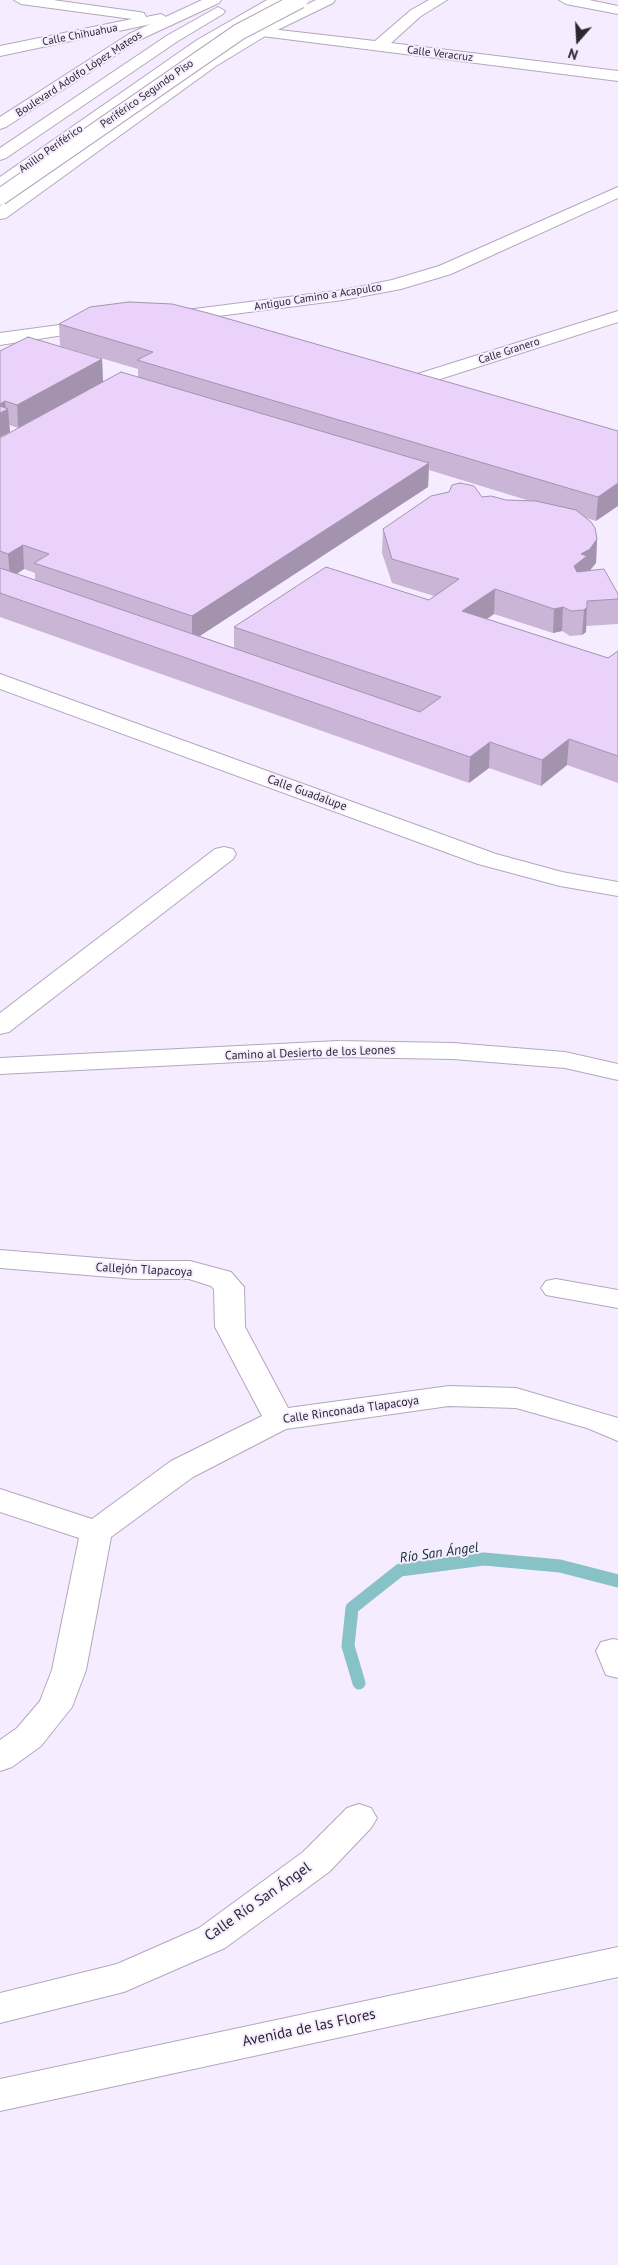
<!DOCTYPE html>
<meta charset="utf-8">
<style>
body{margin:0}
#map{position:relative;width:618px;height:2265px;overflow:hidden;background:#f6ecff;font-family:"PT Sans",sans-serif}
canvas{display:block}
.north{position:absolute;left:553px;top:15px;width:50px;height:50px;-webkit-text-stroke:4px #f6ecff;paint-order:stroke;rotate:199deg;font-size:14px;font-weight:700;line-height:20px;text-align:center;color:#2c2830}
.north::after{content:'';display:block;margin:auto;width:18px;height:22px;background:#2c2830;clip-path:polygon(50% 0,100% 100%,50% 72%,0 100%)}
</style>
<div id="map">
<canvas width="618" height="2265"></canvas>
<div class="north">N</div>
</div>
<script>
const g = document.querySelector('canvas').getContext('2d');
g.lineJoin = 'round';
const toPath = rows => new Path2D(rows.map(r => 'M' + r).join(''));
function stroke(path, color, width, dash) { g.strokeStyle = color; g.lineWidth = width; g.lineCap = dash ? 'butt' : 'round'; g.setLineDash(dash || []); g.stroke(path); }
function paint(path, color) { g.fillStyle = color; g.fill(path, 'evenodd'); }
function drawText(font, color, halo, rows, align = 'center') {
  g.font = font + ' "PT Sans",sans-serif'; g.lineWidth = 4; g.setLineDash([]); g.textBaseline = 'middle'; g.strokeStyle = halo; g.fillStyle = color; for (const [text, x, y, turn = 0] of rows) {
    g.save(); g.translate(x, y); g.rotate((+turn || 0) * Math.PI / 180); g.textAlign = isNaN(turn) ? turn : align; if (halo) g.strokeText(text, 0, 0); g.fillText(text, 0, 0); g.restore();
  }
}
const stream = toPath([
 [359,1683,348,1646,352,1608,400,1570,484,1559,560,1566,618,1581]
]);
const minor = toPath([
 [14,0,53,0,139,12,144,13,146,17,161,14,168,18,161,22,0,56,0,46,132,19,21,4,14,0],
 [429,0,447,0,421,16,391,43,618,71,618,81,262,36,255,32,262,28,375,41,411,10,429,0],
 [559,0,589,0,618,6,618,14,566,4,559,0],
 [618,187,618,198,451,274,401,289,343,300,171,322,165,321,162,317,165,313,171,312,343,290,392,280,439,266,618,187],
 [618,311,618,322,406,390,399,392,392,390,390,386,392,382,618,311],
 [96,320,102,321,105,325,102,329,0,345,0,333,96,320],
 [0,674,496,854,562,872,618,882,618,896,560,886,478,864,0,689,0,674],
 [224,847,233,849,236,854,233,859,9,1032,0,1034,0,1013,215,849,224,847],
 [0,1250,136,1261,190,1261,231,1272,244,1287,245,1327,288,1408,449,1386,516,1388,618,1418,618,1441,587,1428,516,1408,449,1406,286,1429,193,1477,111,1537,86,1670,72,1707,41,1746,12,1767,0,1771,0,1740,17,1728,40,1701,52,1670,79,1538,0,1512,0,1489,92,1519,171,1461,262,1416,215,1327,214,1289,211,1286,189,1279,136,1279,0,1268,0,1250],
 [556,1279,618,1290,618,1308,546,1295,541,1288,546,1281,556,1279],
 [613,1639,618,1640,618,1678,606,1675,596,1651,601,1642,613,1639],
 [359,1804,371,1808,377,1818,371,1828,329,1872,225,1948,124,1992,0,2023,0,1993,117,1964,199,1928,303,1852,347,1808,359,1804],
 [618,1947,618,1977,0,2111,0,2079,618,1947]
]);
const major = toPath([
 [202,0,221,0,219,3,139,40,6,127,0,129,0,117,129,34,202,0],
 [316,0,335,0,333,3,267,35,216,66,6,218,0,219,0,206,206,60,257,29,316,0],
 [338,1041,453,1043,565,1052,618,1064,618,1080,565,1068,453,1059,338,1057,0,1074,0,1058,338,1041]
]);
const highway = toPath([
 [267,0,285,0,207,46,6,189,0,190,0,177,197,40,267,0],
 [218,7,225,11,223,14,178,41,6,158,0,160,0,148,168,35,218,7]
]);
const highwayBridge = toPath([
 [0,197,239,32,300,0]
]);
const wall = toPath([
 [59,324,618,431,596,521,586,518,597,539,596,563,590,570,618,594,618,624,586,626,586,632,582,635,570,636,562,631,553,633,494,614,487,619,608,658,618,651,618,783,567,765,541,786,489,768,469,783,0,617,0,438,138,377,138,369,60,346],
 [429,470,530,501,506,500,482,497,383,529,382,553,392,583,434,596,429,600,234,627,234,648,200,636,428,487],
 [24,569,35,573,35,580,17,574],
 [0,351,102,359,103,382,18,428,9,425,10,432,0,437]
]);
const shadedWall = toPath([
 [102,359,103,382,18,428,17,405],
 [5,401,6,410,8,409,10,432,0,437,0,404],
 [429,463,428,487,192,641,192,616],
 [618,483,618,506,596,521,598,497],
 [597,539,596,563,573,591,574,566,581,554],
 [23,545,24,569,10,578,8,554],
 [495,589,494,614,461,636,462,611],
 [563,607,562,631,553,633,554,609],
 [587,607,586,632,582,635,584,610],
 [569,739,567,765,541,786,542,760],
 [490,742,489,768,469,783,470,757]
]);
const building = toPath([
 [129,302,172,304,208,313,618,431,618,483,598,497,137,360,153,352,59,324,90,307,129,302],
 [28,337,102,359,17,405,5,401,0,404,0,351,28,337],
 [121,372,429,463,192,616,34,563,49,554,23,545,8,554,0,551,0,438,121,372],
 [0,406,8,409,0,413,0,406],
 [460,483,474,486,482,497,491,496,506,500,536,501,576,510,591,522,595,528,597,539,590,549,581,554,587,556,574,566,577,572,604,569,618,594,618,599,587,601,587,607,584,610,571,611,563,607,554,609,495,589,462,611,608,658,618,651,618,756,569,739,542,760,490,742,470,757,0,593,0,568,420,712,441,697,234,627,326,567,429,600,459,579,392,559,383,529,431,496,449,492,452,485,460,483]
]);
const farStreetnames = [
 ["Calle Chihuahua",80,35,-11],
 ["Calle Veracruz",440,54,7],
 ["Boulevard Adolfo López Mateos",79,74,-33],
 ["Periférico Segundo Piso",147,94,-35],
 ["Anillo Periférico",51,149,-35],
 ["Antiguo Camino a Acapulco",318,297,-9],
 ["Calle Granero",509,351,-18]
];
const streetNames = [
 ["Calle Guadalupe",307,793,20],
 ["Camino al Desierto de los Leones",310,1053,-2],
 ["Callejón Tlapacoya",144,1270,3],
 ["Calle Rinconada Tlapacoya",351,1410,-8]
];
const waterNames = [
 ["Río San Ángel",439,1553,-8]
];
const nearStreetnames = [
 ["Calle Río San Ángel",258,1902,-35],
 ["Avenida de las Flores",309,2028,-12]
];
stroke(stream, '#87c2c7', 13);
stroke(minor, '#b3a7bd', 2);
stroke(major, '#b3a7bd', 2);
stroke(highway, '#b3a7bd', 2);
paint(minor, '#fff');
paint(major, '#fff');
paint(highway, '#fff');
stroke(highwayBridge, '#b3a7bd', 18, []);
stroke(highwayBridge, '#fff', 16);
paint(wall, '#cab5d7');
paint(shadedWall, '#a493af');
paint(building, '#ebd2fa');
stroke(building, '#a493af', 1);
drawText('11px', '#2c2830', '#f6ecff', farStreetnames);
drawText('12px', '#2c2830', '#f6ecff', streetNames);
drawText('italic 14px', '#123133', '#f6ecff', waterNames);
drawText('15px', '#2c2830', '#f6ecff', nearStreetnames);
</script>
